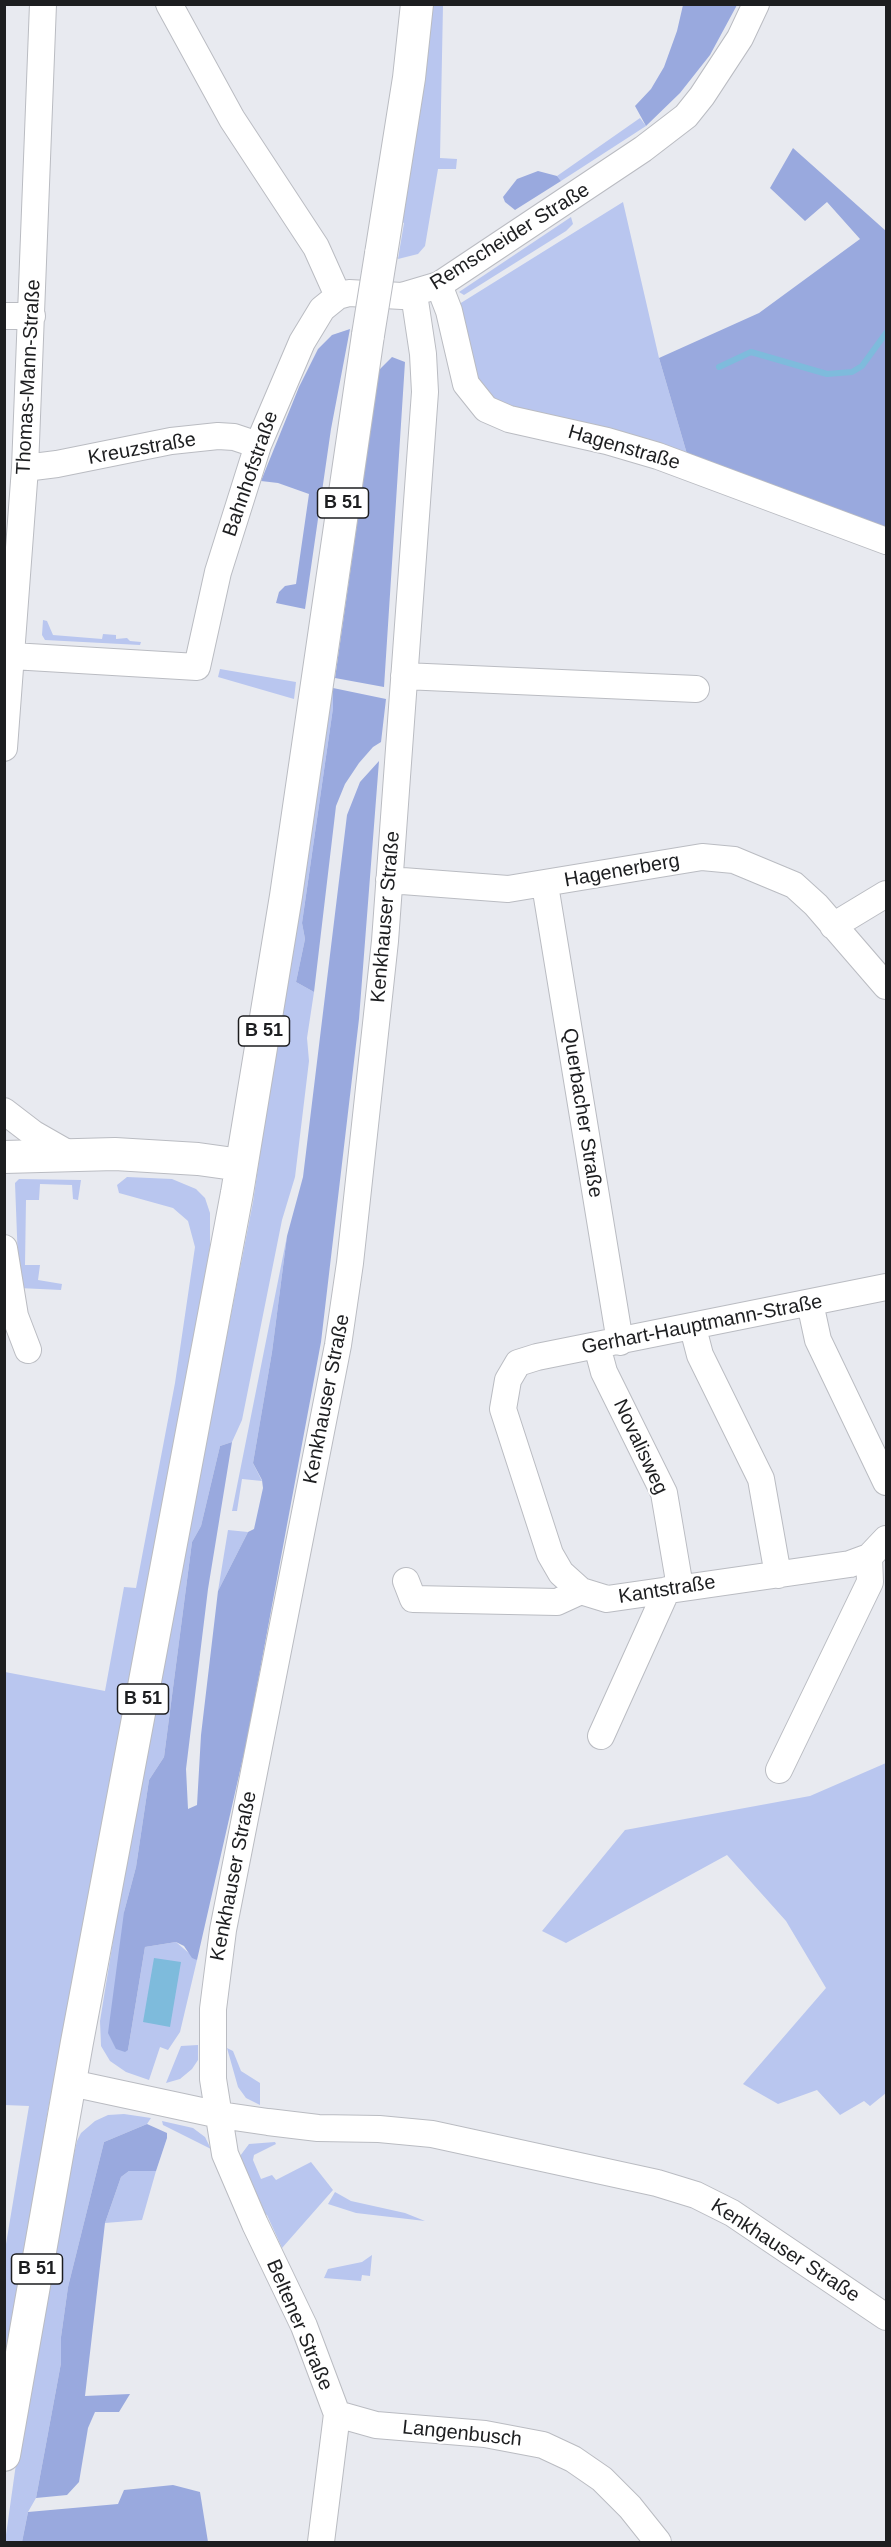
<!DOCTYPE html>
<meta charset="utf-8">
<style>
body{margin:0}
#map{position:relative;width:891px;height:2547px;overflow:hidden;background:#e8eaf0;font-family:Arial,sans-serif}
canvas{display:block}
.frame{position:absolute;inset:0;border:6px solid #1d1e20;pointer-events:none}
</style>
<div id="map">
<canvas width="891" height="2547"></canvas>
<div class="frame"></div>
</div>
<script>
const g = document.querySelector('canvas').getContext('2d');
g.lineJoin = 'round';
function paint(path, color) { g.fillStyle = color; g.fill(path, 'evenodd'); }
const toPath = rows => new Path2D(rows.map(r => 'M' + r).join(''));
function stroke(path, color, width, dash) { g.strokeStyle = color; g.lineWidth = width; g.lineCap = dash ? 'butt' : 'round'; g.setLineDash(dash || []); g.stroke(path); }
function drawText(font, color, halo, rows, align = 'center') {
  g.font = font + ' Arial,sans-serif'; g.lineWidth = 4.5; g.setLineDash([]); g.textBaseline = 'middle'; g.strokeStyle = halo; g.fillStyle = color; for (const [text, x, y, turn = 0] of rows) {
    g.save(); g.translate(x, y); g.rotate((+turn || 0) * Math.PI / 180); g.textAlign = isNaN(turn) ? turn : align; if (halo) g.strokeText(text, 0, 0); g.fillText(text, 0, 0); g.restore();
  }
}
const green = toPath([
 [430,5,443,5,440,158,457,159,456,169,438,169,425,246,418,254,398,259,404,223,400,221],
 [640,118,646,126,561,181,557,176],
 [623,202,659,358,687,454,503,405,480,391,456,306],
 [571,217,573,224,566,231,464,295,459,292],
 [43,620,47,621,53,635,102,639,103,634,116,635,116,639,127,638,130,641,141,642,140,645,45,640,42,635],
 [220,669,296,682,294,699,218,677],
 [328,687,333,688,333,708,302,923,305,939,296,982,314,992,307,1038,309,1061,295,1177,282,1220,242,1420,232,1442,220,1446,201,1526,192,1542,164,1757,149,1780,136,1867,124,1912,128,2050,145,1947,176,1942,197,1960,180,2032,168,2050,160,2047,149,2080,126,2072,110,2061,101,2046,100,2021,134,1811,253,1202],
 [127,1177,172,1179,196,1189,205,1198,210,1213,210,1246,185,1400,48,2110,5,2374,5,2250,29,2106,5,2105,5,1672,105,1691,124,1587,136,1588,175,1383,195,1247,188,1221,173,1208,119,1193,117,1185],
 [19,1179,81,1180,78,1200,73,1199,72,1185,40,1184,39,1200,26,1200,25,1265,40,1265,38,1280,62,1284,61,1290,19,1288,15,1183],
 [287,1236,272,1352,253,1463,262,1481,242,1479,237,1511,232,1511],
 [228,1530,248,1532,218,1591],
 [886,1763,886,2093,870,2106,864,2101,840,2115,817,2090,778,2104,743,2084,826,1988,786,1921,727,1855,566,1943,542,1931,625,1830,810,1796],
 [198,2045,198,2060,192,2069,180,2079,166,2083,181,2046],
 [227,2048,233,2051,241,2071,260,2083,260,2105,246,2098,238,2087],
 [124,2114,151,2118,147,2124,104,2142,68,2287,61,2337,61,2363,36,2498,28,2512,22,2542,5,2542,25,2400,59,2218,77,2141,81,2133,95,2121,108,2115],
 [162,2121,193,2128,205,2137,211,2149,163,2125],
 [275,2142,276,2144,254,2155,253,2160,261,2179,272,2175,276,2180,311,2162,333,2190,282,2248,267,2215,264,2214,240,2156,249,2144],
 [129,2171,156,2171,142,2220,105,2223,121,2177],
 [335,2192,351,2201,405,2213,425,2221,356,2213,328,2204],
 [372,2255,370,2276,362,2275,361,2281,324,2278,328,2269,362,2262]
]);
const forest = toPath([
 [683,5,737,5,710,55,680,93,646,126,635,106,651,89,664,67,677,31],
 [793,148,886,231,886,533,687,454,659,358,759,313,860,239,827,202,805,221,770,188],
 [538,171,557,176,561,181,515,210,505,202,503,197,517,179],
 [350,329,331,429,305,609,276,603,279,592,285,586,296,584,309,494,278,483,261,481,299,387,318,349,332,335],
 [392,357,405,362,384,687,335,678,379,370],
 [333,688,386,699,381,742,373,747,359,763,345,784,336,806,314,992,296,982,305,939,302,923,333,708],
 [379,761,359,1019,321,1342,247,1740,197,1960,192,1958,184,1946,176,1942,145,1947,128,2050,125,2052,116,2049,108,2033,124,1912,136,1867,149,1780,164,1757,192,1542,201,1526,220,1446,232,1442,208,1589,186,1769,188,1809,197,1805,201,1735,218,1591,248,1532,254,1529,263,1488,262,1480,253,1463,272,1352,287,1236,303,1177,347,815,360,782],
 [147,2124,167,2133,167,2138,156,2171,129,2171,121,2177,105,2223,85,2396,130,2394,119,2412,95,2412,88,2428,79,2482,67,2495,36,2498,61,2363,61,2337,68,2287,104,2142],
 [173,2485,200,2492,208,2542,22,2542,28,2512,118,2504,124,2490]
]);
const water = toPath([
 [154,1958,181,1962,170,2027,143,2022]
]);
const stream = toPath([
 [719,367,751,352,827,374,852,372,862,366,886,333]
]);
const minor = toPath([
 [169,4,232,119,316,247,338,296],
 [439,285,449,311,466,384,486,409,509,419,607,441,658,456,886,541],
 [4,316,32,316],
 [25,468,57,464,171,441,218,436,234,437,258,445],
 [12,656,197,667,218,572,258,445,302,342,322,309,338,296,349,293,402,296,439,285,643,149,686,116,702,96,740,38,756,4],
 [404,676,696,689],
 [4,748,25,468,43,4],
 [389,880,508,889,702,857,734,860,794,885,816,905,886,986],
 [545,885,620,1342],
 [833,926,886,894],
 [4,1111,34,1134,69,1154],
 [4,1248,15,1316,28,1350],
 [886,1287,537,1357,518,1363,508,1380,503,1409,550,1554,561,1573,581,1591,607,1599,850,1564,869,1557,886,1539],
 [810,1303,818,1340,886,1482],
 [693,1328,700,1355,761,1479,778,1575],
 [597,1346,604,1372,664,1493,680,1587],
 [406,1581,413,1599,557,1602,581,1591],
 [601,1736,667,1590],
 [779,1770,870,1582,869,1557],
 [71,2083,220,2115,268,2122,318,2128,379,2129,432,2134,657,2183,696,2195,732,2213,886,2317],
 [337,2414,376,2425,485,2434,543,2445,573,2459,602,2479,630,2507,658,2542],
 [321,2542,337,2414,304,2326,255,2224,225,2154,213,2079,213,2009,223,1930,338,1345,350,1263,385,941,425,392,423,354,414,294]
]);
const major = toPath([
 [381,254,409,78,417,4],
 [4,1157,115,1154,198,1159,241,1165],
 [4,2455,77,2042,237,1193,286,896,368,335]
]);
const majorBridge = toPath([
 [368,335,381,254]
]);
const shields = [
 [343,503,51],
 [264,1031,51],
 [143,1699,51],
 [37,2269,51]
];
const shieldNames = [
 ["B 51",343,503],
 ["B 51",264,1031],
 ["B 51",143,1699],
 ["B 51",37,2269]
];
const streetNames = [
 ["Remscheider Straße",510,237,-32],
 ["Thomas-Mann-Straße",29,377,-87],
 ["Hagenstraße",624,448,16],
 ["Kreuzstraße",142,449,-10],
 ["Bahnhofstraße",251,474,-71],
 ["Hagenerberg",622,871,-10],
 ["Kenkhauser Straße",386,917,-85],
 ["Querbacher Straße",582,1113,81],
 ["Gerhart-Hauptmann-Straße",702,1325,-11],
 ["Kenkhauser Straße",327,1399,-79],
 ["Novalisweg",640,1447,65],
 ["Kantstraße",667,1590,-9],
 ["Kenkhauser Straße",234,1876,-79],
 ["Kenkhauser Straße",785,2251,33],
 ["Beltener Straße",299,2325,67],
 ["Langenbusch",462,2434,6]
];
paint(green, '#b9c6ef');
paint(forest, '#99a9de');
paint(water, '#7ebbdc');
stroke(stream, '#7ebbdc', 6);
stroke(minor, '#babcc2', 28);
stroke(major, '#babcc2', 34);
stroke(minor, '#fff', 26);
stroke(major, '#fff', 32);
stroke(majorBridge, '#babcc2', 34, []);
stroke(majorBridge, '#fff', 32);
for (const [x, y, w] of shields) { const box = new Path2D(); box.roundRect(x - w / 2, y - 15, w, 30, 4.5); g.fillStyle = '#fff'; g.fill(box); stroke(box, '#1d1e20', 1.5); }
drawText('bold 18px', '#1d1e20', null, shieldNames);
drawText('20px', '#1d1e20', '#fff', streetNames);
</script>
